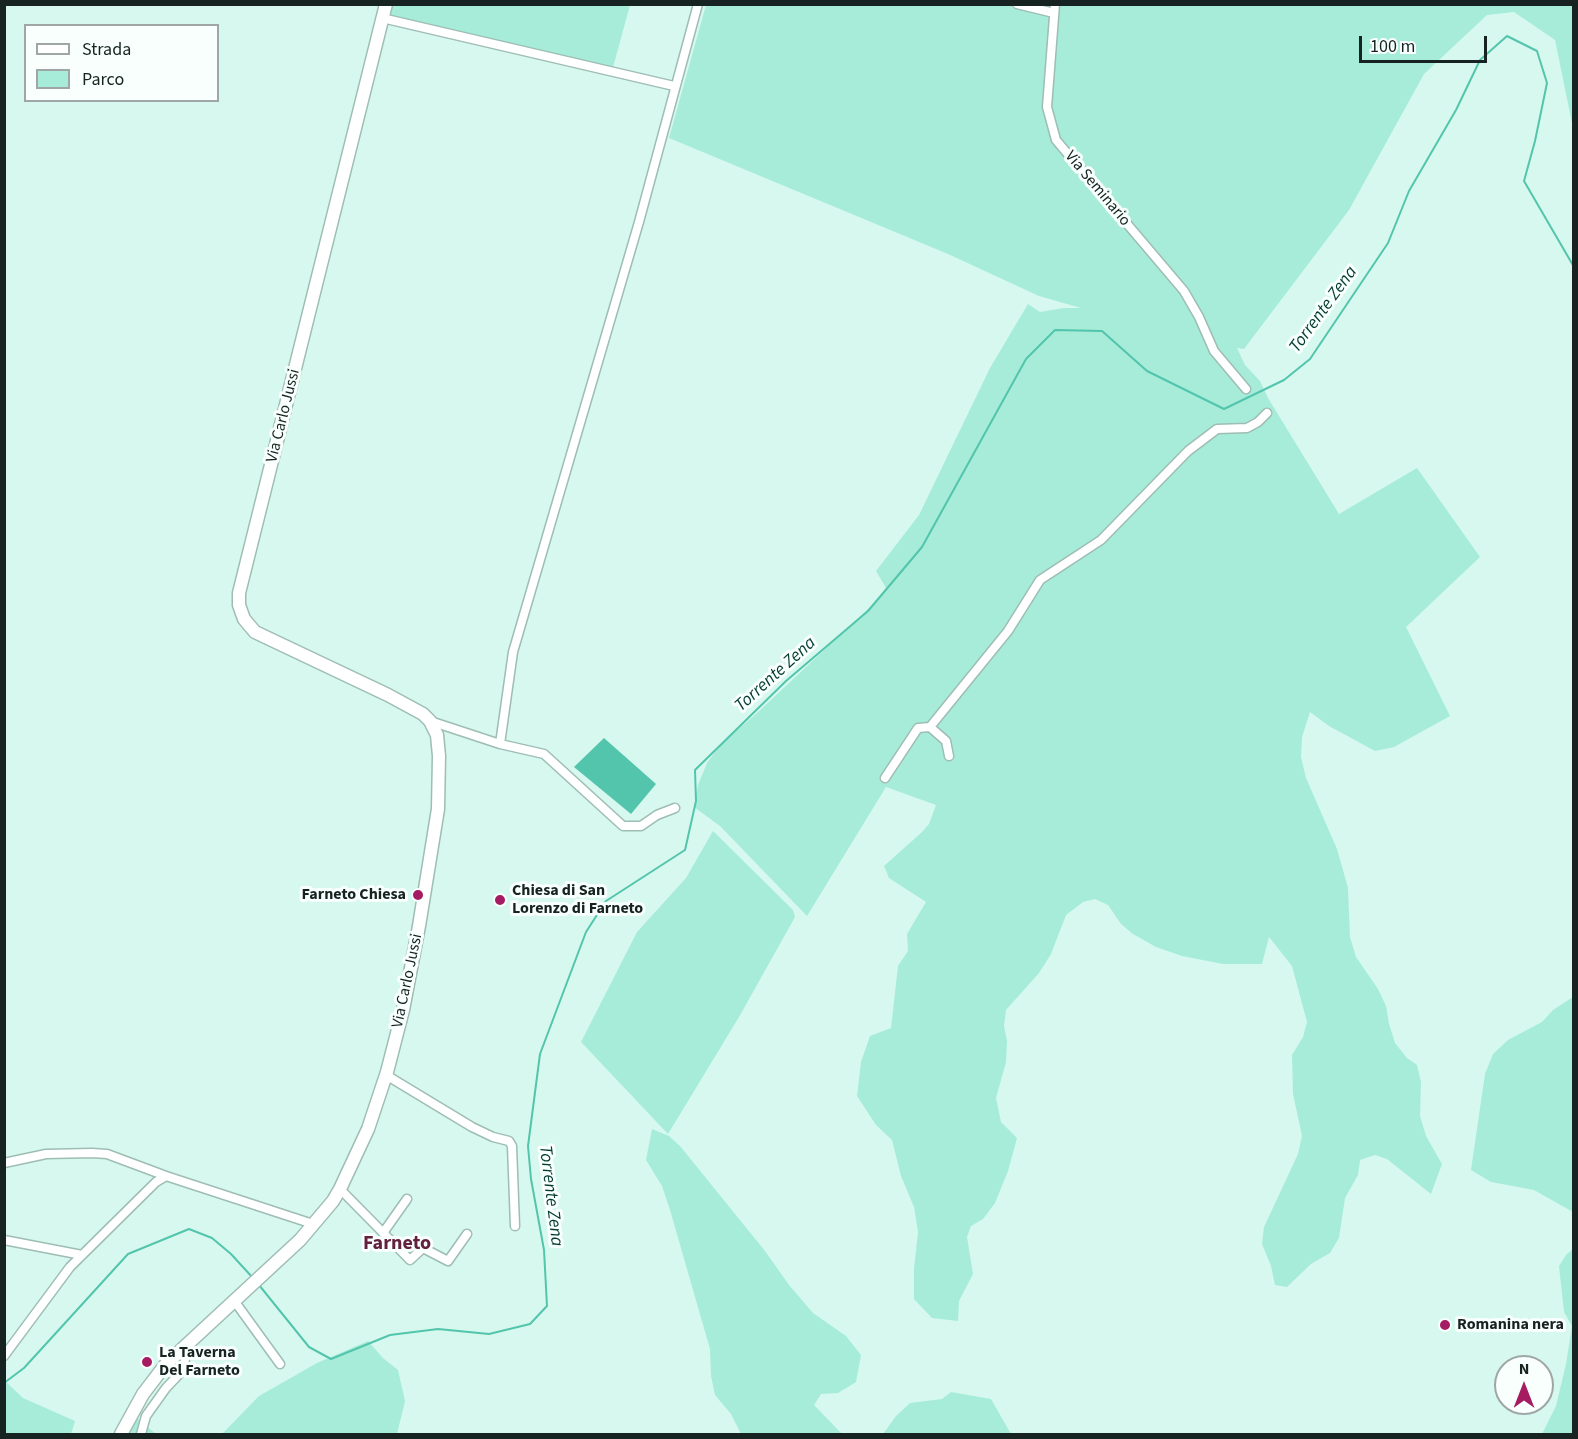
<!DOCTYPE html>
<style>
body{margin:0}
#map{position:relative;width:1578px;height:1439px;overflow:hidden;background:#d7f8ef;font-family:"Source Sans 3",sans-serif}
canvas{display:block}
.frame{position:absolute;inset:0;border:6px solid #172320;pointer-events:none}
.legend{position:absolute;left:24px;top:24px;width:195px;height:78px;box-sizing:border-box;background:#f8fffd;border:2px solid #9ea7a5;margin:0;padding:8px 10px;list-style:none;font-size:18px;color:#172320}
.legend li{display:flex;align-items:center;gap:12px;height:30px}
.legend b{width:30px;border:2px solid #9ea7a5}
.north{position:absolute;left:1494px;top:1355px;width:60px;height:60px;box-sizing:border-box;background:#f8fffd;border:2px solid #9ea7a5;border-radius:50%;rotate:0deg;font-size:16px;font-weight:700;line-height:24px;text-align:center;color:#172320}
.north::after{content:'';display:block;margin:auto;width:21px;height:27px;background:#a61c62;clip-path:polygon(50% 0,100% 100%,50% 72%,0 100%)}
.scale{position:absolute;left:1359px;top:36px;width:128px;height:27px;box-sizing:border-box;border:3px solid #172320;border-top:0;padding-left:8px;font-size:18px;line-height:21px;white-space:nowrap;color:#172320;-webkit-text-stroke:4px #f8fffd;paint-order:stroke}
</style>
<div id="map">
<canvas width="1578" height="1439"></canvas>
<div class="frame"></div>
<ul class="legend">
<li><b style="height:8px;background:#fff"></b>Strada</li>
<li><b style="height:16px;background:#a6ecd9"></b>Parco</li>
</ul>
<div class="north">N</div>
<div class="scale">100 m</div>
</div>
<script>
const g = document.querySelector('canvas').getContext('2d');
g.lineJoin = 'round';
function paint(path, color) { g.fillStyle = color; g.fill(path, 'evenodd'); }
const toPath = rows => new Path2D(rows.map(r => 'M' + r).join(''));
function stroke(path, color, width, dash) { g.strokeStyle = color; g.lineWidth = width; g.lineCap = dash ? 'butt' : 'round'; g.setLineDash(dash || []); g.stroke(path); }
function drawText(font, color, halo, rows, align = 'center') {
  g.font = font + ' "Source Sans 3",sans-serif'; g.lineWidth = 6; g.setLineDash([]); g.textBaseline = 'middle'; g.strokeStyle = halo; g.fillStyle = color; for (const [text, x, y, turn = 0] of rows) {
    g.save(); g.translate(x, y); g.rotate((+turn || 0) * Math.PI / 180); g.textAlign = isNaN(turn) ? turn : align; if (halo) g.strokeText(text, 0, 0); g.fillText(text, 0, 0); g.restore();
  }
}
const green = toPath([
 [380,4,630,5,612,71,518,53,377,15],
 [1005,4,1047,15,1050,4,1573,5,1573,128,1555,40,1514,12,1487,15,1424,74,1349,210,1244,349,1237,348,1245,365,1260,381,1268,398,1339,514,1417,468,1480,557,1406,627,1450,716,1394,747,1375,751,1329,726,1310,712,1302,737,1301,757,1306,778,1337,849,1348,888,1350,937,1356,957,1378,989,1386,1006,1389,1024,1395,1043,1407,1058,1417,1065,1421,1082,1420,1116,1426,1136,1442,1164,1431,1194,1387,1159,1375,1155,1360,1160,1358,1175,1345,1198,1339,1238,1330,1253,1311,1264,1287,1287,1275,1285,1271,1266,1262,1244,1264,1227,1298,1154,1302,1136,1293,1094,1292,1055,1303,1037,1307,1022,1292,966,1269,937,1262,964,1223,964,1182,956,1156,947,1133,934,1121,924,1108,905,1095,899,1083,902,1066,915,1051,954,1039,973,1006,1010,1004,1026,1007,1041,1006,1062,996,1098,1001,1122,1017,1138,1008,1171,995,1203,983,1219,971,1226,967,1237,973,1274,959,1301,958,1321,932,1318,914,1299,914,1269,918,1232,914,1207,901,1176,892,1140,876,1125,857,1096,861,1062,870,1036,891,1028,898,966,908,951,907,934,926,902,889,878,884,866,922,832,929,824,936,805,886,787,807,916,720,826,694,807,698,785,707,763,721,744,757,713,871,606,886,588,876,571,919,515,990,368,1028,304,1040,312,1064,308,1081,308,1039,296,948,254,669,138,706,5],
 [713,831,793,910,795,917,739,1017,668,1134,581,1042,637,932,686,878],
 [1573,997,1574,997,1573,1212,1534,1190,1491,1182,1471,1170,1485,1074,1493,1054,1508,1040,1542,1022,1553,1010],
 [652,1129,669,1136,680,1146,765,1251,789,1285,813,1313,846,1336,861,1355,856,1382,838,1393,821,1394,814,1405,842,1434,741,1434,731,1414,715,1395,711,1376,710,1349,670,1210,662,1186,646,1160],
 [1573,1249,1573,1434,1542,1434,1556,1406,1566,1364,1572,1326,1564,1312,1559,1266,1566,1255],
 [368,1341,383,1358,398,1370,405,1401,397,1434,222,1434,259,1396,317,1363],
 [4,1380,23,1398,75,1421,71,1434,5,1434],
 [951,1392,991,1399,1011,1434,883,1434,896,1416,910,1403,942,1399],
 [134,1416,156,1434,125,1434]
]);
const water = toPath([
 [604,738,656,784,631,814,574,767]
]);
const stream = toPath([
 [259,1285,309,1347,331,1359,390,1335,438,1329,489,1334,530,1324,547,1306,544,1250,531,1179,528,1146,540,1054,586,932,606,901,685,850,696,801,695,770,786,681,868,611,922,547,1026,359,1055,330,1102,331,1147,371,1224,409,1284,380,1310,359,1388,243,1409,191,1456,110,1480,60,1507,36,1537,51,1547,83,1535,141,1524,181,1574,267],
 [4,1383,24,1368,128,1254,189,1229,212,1238,231,1254,253,1278]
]);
const street = toPath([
 [1017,4,1054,13],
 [1055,4,1047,107,1056,140,1184,291,1199,317,1214,351,1246,389],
 [382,18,674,86],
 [430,721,500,744,544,754,623,826,641,826,657,815,675,808],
 [930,727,946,741,949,756],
 [500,744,513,652,639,222,698,4],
 [885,778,918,728,930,727,1008,631,1040,580,1101,540,1188,451,1217,429,1247,428,1258,422,1267,413],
 [386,1075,472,1127,493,1137,509,1141,512,1146,515,1226],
 [4,1163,46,1154,92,1153,107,1154,166,1176],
 [340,1189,410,1260,423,1248,448,1261,467,1234],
 [383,1233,407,1199],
 [4,1240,82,1255],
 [238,1306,280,1364],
 [4,1356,70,1267,156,1182,166,1176,313,1224],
 [141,1434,146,1416,166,1388,184,1369,186,1346]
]);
const secondary = toPath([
 [121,1434,143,1394,166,1364,300,1240,333,1201,340,1189,368,1129,387,1072,403,1010,419,926,438,809,439,756,437,735,430,721,423,714,388,695,255,632,244,619,239,605,239,593,386,4]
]);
const markers = [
 [418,895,6,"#a61c62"],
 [500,900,6,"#a61c62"],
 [1445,1325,6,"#a61c62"],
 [147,1362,6,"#a61c62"]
];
const streetNames = [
 ["Via Seminario",1097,189,50],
 ["Via Carlo Jussi",284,416,-76],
 ["Via Carlo Jussi",408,981,-78]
];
const poiNames = [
 ["Chiesa di San",512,891],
 ["Lorenzo di Farneto",512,909],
 ["Farneto Chiesa",406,895,"right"],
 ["Romanina nera",1457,1325],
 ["La Taverna",159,1353],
 ["Del Farneto",159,1371]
];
const waterNames = [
 ["Torrente Zena",1324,310,-54],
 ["Torrente Zena",776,675,-42],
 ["Torrente Zena",550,1196,83]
];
const quarterNames = [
 ["Farneto",397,1245]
];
paint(green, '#a6ecd9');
paint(water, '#52c5ac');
stroke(stream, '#52c5ac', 2);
stroke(street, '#9ebdb4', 11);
stroke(secondary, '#9ebdb4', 15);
stroke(street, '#fff', 8);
stroke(secondary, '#fff', 12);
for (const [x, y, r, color] of markers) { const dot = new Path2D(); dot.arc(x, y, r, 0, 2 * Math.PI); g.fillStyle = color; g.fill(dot); stroke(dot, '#f8fffd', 2); }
drawText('16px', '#172320', '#f8fffd', streetNames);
drawText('bold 16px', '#172320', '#f8fffd', poiNames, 'left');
drawText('italic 18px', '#043b30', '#f8fffd', waterNames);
drawText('bold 20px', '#63213e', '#f8fffd', quarterNames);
</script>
